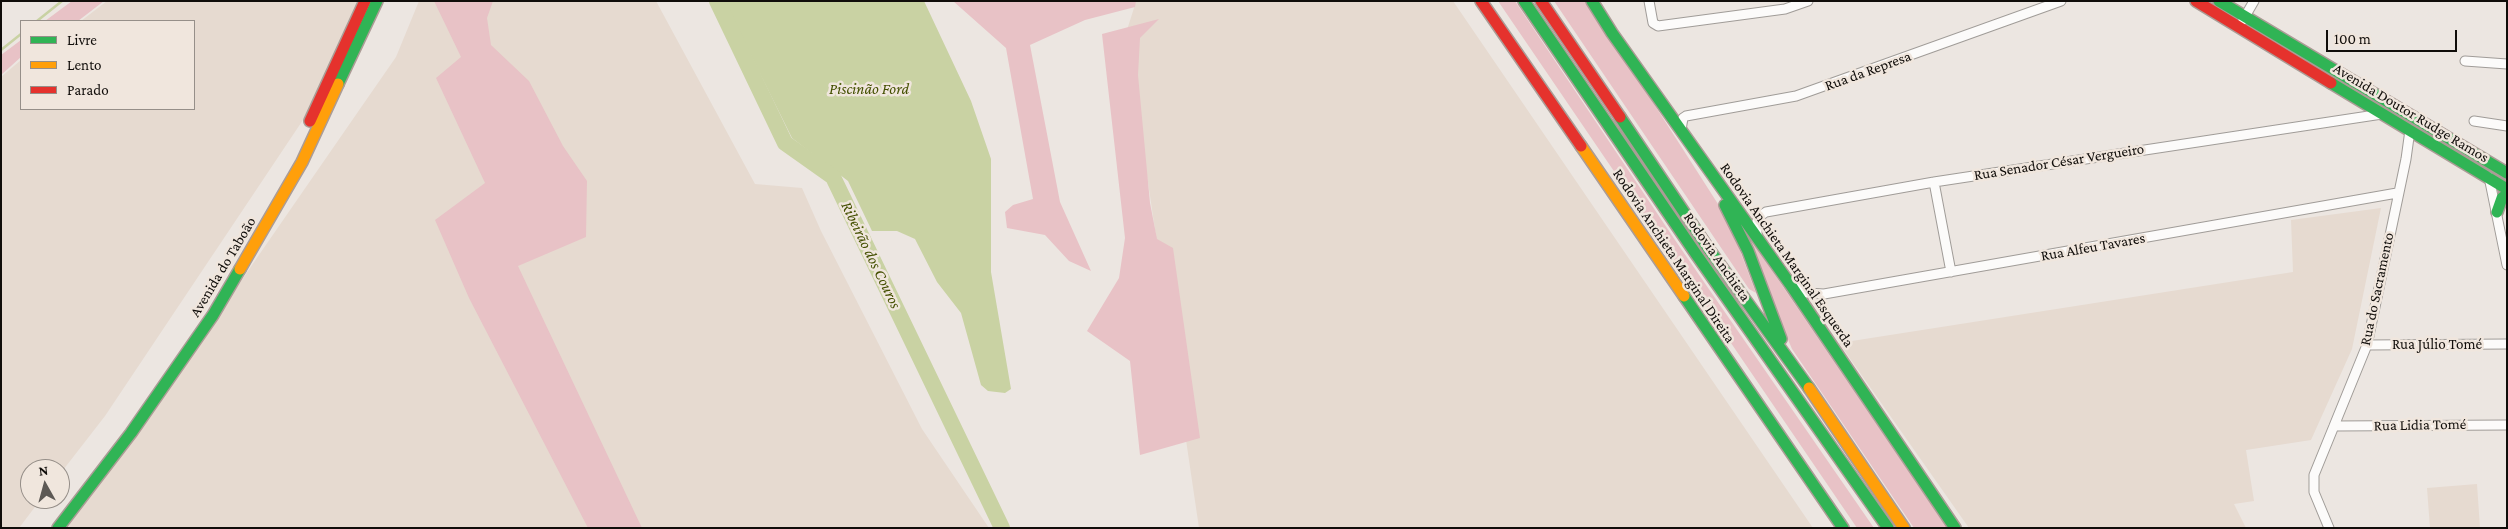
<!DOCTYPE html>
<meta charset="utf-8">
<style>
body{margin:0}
#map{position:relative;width:2508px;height:529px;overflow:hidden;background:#ece6e1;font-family:"Crimson Pro",serif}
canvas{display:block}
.frame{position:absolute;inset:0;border:2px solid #100d0a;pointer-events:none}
.legend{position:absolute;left:20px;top:20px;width:175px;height:90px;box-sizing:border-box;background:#f0e6dd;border:1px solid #968f89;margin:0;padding:6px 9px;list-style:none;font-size:15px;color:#100d0a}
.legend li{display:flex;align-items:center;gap:10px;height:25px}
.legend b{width:25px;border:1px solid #968f89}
.north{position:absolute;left:20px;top:459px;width:50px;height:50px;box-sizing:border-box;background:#f0e6dd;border:1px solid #968f89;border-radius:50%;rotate:353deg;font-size:14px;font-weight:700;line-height:20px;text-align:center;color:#100d0a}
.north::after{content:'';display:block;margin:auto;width:18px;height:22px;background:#5d5955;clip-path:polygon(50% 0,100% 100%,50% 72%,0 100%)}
.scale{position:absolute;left:2326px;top:30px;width:131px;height:22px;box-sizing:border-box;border:2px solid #100d0a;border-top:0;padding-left:6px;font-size:15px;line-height:18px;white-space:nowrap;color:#100d0a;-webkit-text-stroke:4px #f0e6dd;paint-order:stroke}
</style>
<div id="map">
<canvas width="2508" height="529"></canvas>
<div class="frame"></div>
<ul class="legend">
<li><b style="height:6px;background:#30b455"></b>Livre</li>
<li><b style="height:6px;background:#ff9f0a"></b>Lento</li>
<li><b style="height:6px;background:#e5322d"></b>Parado</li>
</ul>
<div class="north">N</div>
<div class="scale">100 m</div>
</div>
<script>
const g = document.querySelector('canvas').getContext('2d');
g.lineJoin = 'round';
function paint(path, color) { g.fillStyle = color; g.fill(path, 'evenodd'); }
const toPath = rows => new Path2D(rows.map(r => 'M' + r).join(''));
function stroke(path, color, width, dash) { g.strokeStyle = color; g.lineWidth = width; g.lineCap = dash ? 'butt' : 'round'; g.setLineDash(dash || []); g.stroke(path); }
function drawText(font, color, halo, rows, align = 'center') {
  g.font = font + ' "Crimson Pro",serif'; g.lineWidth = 5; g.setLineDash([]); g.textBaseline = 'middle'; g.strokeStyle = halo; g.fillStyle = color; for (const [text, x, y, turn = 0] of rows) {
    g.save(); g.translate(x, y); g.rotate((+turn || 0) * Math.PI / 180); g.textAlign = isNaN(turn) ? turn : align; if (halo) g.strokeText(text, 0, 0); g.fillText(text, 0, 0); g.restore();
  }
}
const built = toPath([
 [107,1,362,1,323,90,105,416,60,474,60,469,30,469,30,499,41,499,19,528,1,528,1,77,21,60,21,109,194,109,194,21,81,21],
 [419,1,656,1,755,184,802,188,821,231,922,429,989,528,63,528,104,479,362,106,396,57],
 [1133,1,1453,1,1813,528,1199,528,1126,33,1134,8],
 [2381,208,2352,349,2311,440,2246,450,2254,501,2234,504,2246,528,1969,528,1839,343,2293,272,2291,220],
 [2477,484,2480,528,2430,528,2427,488]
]);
const green = toPath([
 [72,1,104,1,78,21,45,21],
 [434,1,493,1,487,18,491,45,529,81,563,146,587,181,586,237,518,266,642,528,588,528,469,298,435,220,485,183,436,78,461,57],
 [953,1,1136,1,1135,7,1085,20,1030,45,1060,202,1091,271,1069,261,1045,235,1007,228,1005,212,1013,205,1033,199,1006,48],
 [1498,1,1515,1,1675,240,1874,528,1857,528],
 [1554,1,1588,1,1718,204,1734,235,1756,293,1749,289],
 [1159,19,1140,38,1138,75,1150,203,1157,239,1173,248,1200,438,1140,455,1130,361,1087,331,1119,278,1125,238,1102,34],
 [21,40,21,57,1,75,1,55],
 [1735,216,1947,528,1914,528,1792,349]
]);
const water = toPath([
 [724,1,924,1,971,101,991,159,991,272,1011,389,1005,393,988,391,981,385,961,313,937,282,915,239,897,231,872,231,848,181,792,138]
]);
const stream = toPath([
 [37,21,62,1],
 [1,50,21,34]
]);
const river = toPath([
 [717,1,785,143,833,177,1002,528]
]);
const street = toPath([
 [1649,1,1653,23,1658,26,1785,9,1808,1],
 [2243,20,2254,1],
 [2465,61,2507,64],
 [2474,121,2507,126],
 [1681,130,1683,118,1686,116,1796,96,2061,1],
 [2489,177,2507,265],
 [1934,182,1951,272],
 [1757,235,1757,221,1760,216,1766,212,1934,182,2382,114],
 [1795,287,1807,293,1824,294,2397,193],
 [2367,345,2507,344],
 [2334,426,2507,425],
 [2329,528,2314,492,2314,475,2367,345,2406,159,2410,130]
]);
const fast = toPath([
 [1524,1,1696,254,1888,528],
 [1592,1,1612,33,1790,284,1955,528],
 [2219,1,2507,173],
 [2331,83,2507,189],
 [338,84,377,1],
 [1620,117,1708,248,1809,388],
 [1725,205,1748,251,1781,339],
 [2497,212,2502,198,2507,194],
 [1684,296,1843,528],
 [58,528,131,433,213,315,240,269]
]);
const slow = toPath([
 [1581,146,1684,296],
 [240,269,302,162,338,84],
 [1809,388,1904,528]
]);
const jam = toPath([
 [1481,1,1581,146],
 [1541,1,1620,117],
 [2196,1,2331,83],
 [310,121,365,1]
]);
const streetNames = [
 ["Rua da Represa",1868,71,-20],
 ["Avenida Doutor Rudge Ramos",2411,113,31],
 ["Rua Senador César Vergueiro",2059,162,-9],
 ["Rua Alfeu Tavares",2093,247,-10],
 ["Rodovia Anchieta Marginal Esquerda",1787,255,55],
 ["Rodovia Anchieta Marginal Direita",1674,256,56],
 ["Rodovia Anchieta",1717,257,55],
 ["Avenida do Taboão",223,267,-59],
 ["Rua do Sacramento",2377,289,-78],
 ["Rua Júlio Tomé",2437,344],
 ["Rua Lidia Tomé",2420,425,-1]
];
const waterNames = [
 ["Piscinão Ford",869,89],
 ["Ribeirão dos Couros",871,255,64]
];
paint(built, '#e6dad0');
paint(green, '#e8c2c6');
paint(water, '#c9d2a3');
stroke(stream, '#c9d2a3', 2.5);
stroke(river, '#c9d2a3', 16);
stroke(street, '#a09c98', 11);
stroke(fast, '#ab9c96', 14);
stroke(slow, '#ab9c96', 14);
stroke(jam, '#ab9c96', 14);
stroke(street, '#fcfbfa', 9);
stroke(fast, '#30b455', 11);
stroke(slow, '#ff9f0a', 11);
stroke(jam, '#e5322d', 11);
drawText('15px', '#100d0a', '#f0e6dd', streetNames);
drawText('italic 16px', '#445001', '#f0e6dd', waterNames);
</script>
